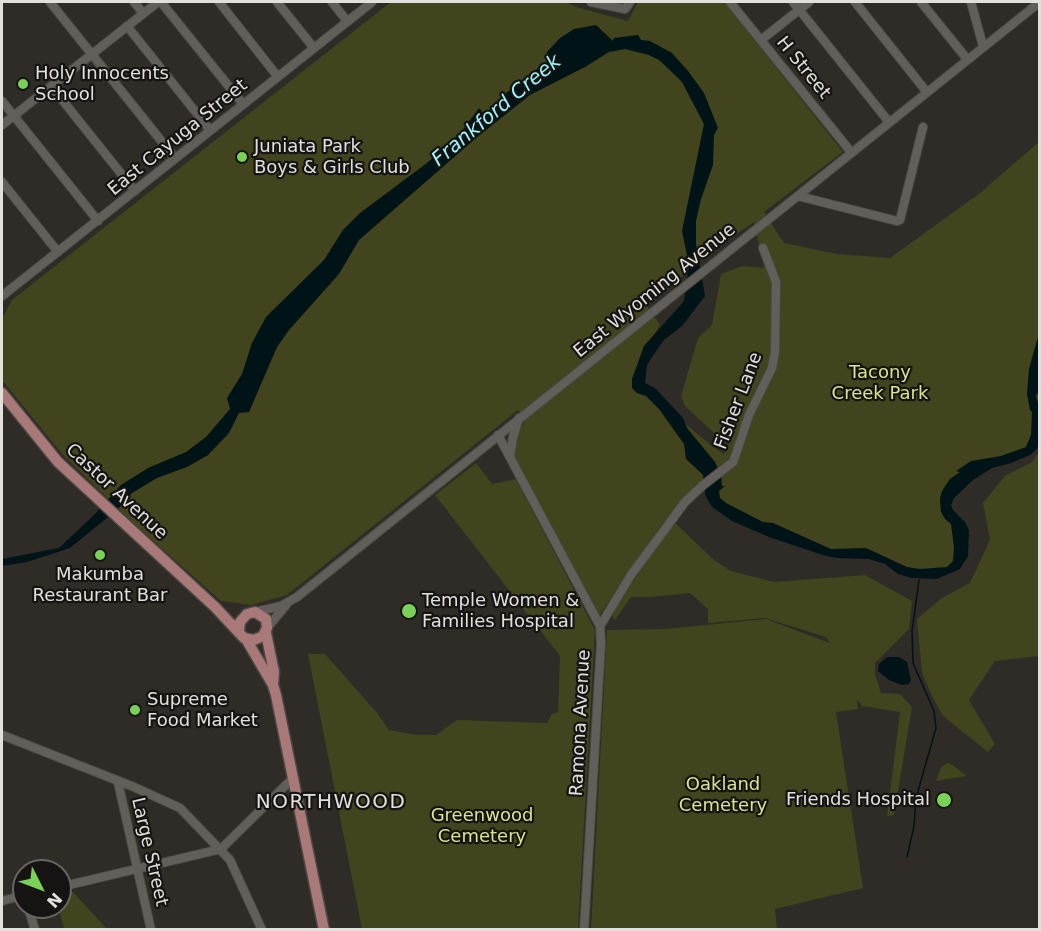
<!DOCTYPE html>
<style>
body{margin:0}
#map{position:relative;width:1041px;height:931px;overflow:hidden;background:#2f2b27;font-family:"DejaVu Sans",sans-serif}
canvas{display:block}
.frame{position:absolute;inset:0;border:3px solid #e2e0dd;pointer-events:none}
.north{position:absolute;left:12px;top:859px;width:60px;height:60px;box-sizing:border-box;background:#161412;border:2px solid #686663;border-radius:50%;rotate:132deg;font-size:16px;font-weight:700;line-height:24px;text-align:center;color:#e2e0dd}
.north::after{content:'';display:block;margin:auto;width:21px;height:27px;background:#79d157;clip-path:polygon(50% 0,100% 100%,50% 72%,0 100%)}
</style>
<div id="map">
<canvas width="1041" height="931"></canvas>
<div class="frame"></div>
<div class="north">N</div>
</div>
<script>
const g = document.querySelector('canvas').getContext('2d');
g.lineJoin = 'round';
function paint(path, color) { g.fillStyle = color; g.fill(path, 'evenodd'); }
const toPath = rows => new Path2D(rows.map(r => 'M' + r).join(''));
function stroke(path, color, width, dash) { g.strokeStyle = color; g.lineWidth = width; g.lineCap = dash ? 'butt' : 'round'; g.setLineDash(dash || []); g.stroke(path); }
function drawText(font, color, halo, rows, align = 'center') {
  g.font = font + ' "DejaVu Sans",sans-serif'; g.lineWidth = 4.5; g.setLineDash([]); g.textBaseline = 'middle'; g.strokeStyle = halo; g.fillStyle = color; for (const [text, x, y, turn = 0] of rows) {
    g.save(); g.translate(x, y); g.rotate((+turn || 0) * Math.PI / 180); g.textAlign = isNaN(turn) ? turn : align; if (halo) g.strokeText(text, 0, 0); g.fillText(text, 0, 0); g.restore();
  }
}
const green = toPath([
 [391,2,566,2,576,7,628,21,638,2,724,2,843,152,764,212,784,243,837,254,890,258,980,193,1039,142,1040,422,1034,448,978,469,943,507,966,546,956,567,929,577,877,558,837,556,714,504,696,484,668,520,667,518,662,524,599,616,551,531,513,455,514,443,525,420,518,410,287,595,251,605,221,601,133,523,62,454,2,380,2,319,12,300],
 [754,222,764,268,742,266,721,274,712,325,698,338,681,396,685,406,714,433,732,437,724,454,713,447,641,387,649,343,660,325,647,306,680,279,696,261],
 [1039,452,1039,656,995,661,969,700,995,744,988,752,943,716,933,698,922,673,917,619,942,598,970,583,990,540,983,503,1005,476,1032,462],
 [476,463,492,484,516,479,595,630,578,929,362,929,308,654,325,654,378,714,389,730,417,735,436,735,457,720,547,723,552,714,558,712,560,656,435,495],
 [674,522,714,560,731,571,774,582,865,575,912,601,909,629,875,663,875,674,881,693,900,694,912,707,894,815,887,816,900,712,862,706,857,699,858,709,836,712,863,888,775,909,777,929,591,930,607,630,666,629,766,619,830,643,826,637,765,618,708,623,708,609,690,593,651,597,631,597,614,621,612,612],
 [947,763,951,764,967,776,936,781,941,767],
 [73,892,107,929,64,929,60,914,64,908,60,905,60,894]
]);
const water = toPath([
 [596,25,613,41,614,38,638,35,641,40,650,41,672,53,688,71,704,93,718,128,714,135,713,165,701,199,696,221,696,244,705,296,682,326,664,340,652,357,647,365,645,383,655,388,683,418,687,428,715,462,721,475,722,486,725,486,719,491,720,498,726,503,763,522,773,523,831,549,866,548,907,567,920,569,947,567,953,561,954,547,951,524,945,519,941,512,940,499,942,491,950,479,960,472,956,471,971,461,1001,456,1026,447,1031,435,1032,412,1030,410,1027,394,1029,369,1039,333,1039,391,1036,396,1039,407,1039,443,1037,449,1030,455,1011,463,992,468,973,480,954,498,951,505,953,510,965,522,969,530,968,556,960,569,937,579,912,578,898,574,885,564,869,559,836,558,823,555,769,537,732,521,712,507,705,495,703,475,686,459,684,444,659,409,646,396,637,393,632,388,632,379,644,346,684,301,689,265,682,231,704,124,682,82,675,75,659,60,649,55,625,49,609,52,585,67,530,95,476,138,359,240,339,274,289,330,277,347,249,412,239,413,229,433,208,455,187,467,157,478,132,493,118,509,70,548,27,562,2,566,2,559,59,548,95,514,121,485,148,468,186,452,206,437,230,409,227,398,242,374,252,343,266,317,324,260,343,230,360,213,427,163,462,131,479,108,483,113,497,108,506,93,523,82,539,67,546,64,547,52,560,38,574,29],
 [887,657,899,657,907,662,911,680,909,684,902,685,889,680,878,671,879,664]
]);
const stream = toPath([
 [907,857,914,826,916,798,936,728,934,711,913,663,912,631,919,580]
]);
const minor = toPath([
 [50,2,175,158],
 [134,2,143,13],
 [161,2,243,104],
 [219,2,278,77],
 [277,2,314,48],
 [332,2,347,21],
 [591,2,625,9,630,2],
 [730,2,851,152],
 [793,2,889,122],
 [855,2,926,91],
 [921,2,967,59],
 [971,2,983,46],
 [127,26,210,130],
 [761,40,809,2],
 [51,86,135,191],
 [2,101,98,221],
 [2,125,158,2],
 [2,182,58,252],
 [798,196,897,221,900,220,923,127],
 [2,296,372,2],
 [498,435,600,626,601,643,584,930],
 [510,456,513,437,519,418],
 [255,612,281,606,297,597,1040,2],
 [600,626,631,575,685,502,702,486,733,462,736,454,749,415,772,368,775,352,776,282,763,248],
 [267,628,287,604],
 [2,735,134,787,180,808,230,860,262,930],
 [118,782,151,930],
 [60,887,221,849,293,778],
 [2,901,24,895],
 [28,907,35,930]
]);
const major = toPath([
 [2,393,58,462,215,607,244,638,254,640,263,636,267,628,266,619,255,612,247,614,240,622,239,631],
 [266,633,274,672,273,685],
 [246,639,273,685,276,695,324,930]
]);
const markers = [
 [23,84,6,"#79d157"],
 [242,157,6,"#79d157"],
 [100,555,6,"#79d157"],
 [409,611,8,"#79d157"],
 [135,710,6,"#79d157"],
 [944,800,8,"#79d157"]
];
const streetNames = [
 ["H Street",803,68,51],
 ["East Cayuga Street",178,138,-39],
 ["East Wyoming Avenue",655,291,-39],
 ["Fisher Lane",739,401,-69],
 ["Castor Avenue",116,492,43],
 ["Ramona Avenue",581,723,-87],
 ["Large Street",149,852,77]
];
const poiNames = [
 ["Holy Innocents",35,74],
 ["School",35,95],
 ["Juniata Park",254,147],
 ["Boys & Girls Club",254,168],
 ["Makumba",100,575,"center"],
 ["Restaurant Bar",100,596,"center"],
 ["Temple Women &",422,601],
 ["Families Hospital",422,622],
 ["Supreme",147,700],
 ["Food Market",147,721],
 ["Friends Hospital",930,800,"right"]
];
const parkNames = [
 ["Tacony",880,373],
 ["Creek Park",880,394],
 ["Oakland",723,785],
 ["Cemetery",723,806],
 ["Greenwood",482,816],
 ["Cemetery",482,837]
];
const waterNames = [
 ["Frankford Creek",497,111,-40]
];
const neighbourhoodNames = [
 ["NORTHWOOD",331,803]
];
paint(green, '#41441c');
paint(water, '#001417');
stroke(stream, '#001417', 1.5);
stroke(minor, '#4c4945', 10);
stroke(major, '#4c4945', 13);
stroke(minor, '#625f5a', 8);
stroke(major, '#a97878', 10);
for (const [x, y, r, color] of markers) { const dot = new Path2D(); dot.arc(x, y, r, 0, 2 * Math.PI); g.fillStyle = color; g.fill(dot); stroke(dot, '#161412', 2); }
drawText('18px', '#e2e0dd', '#161412', streetNames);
drawText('18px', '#e2e0dd', '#161412', poiNames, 'left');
drawText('18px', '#dbe390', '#161412', parkNames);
drawText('italic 20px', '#9ef5fe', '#161412', waterNames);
g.letterSpacing = '1.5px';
drawText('20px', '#e2e0dd', '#161412', neighbourhoodNames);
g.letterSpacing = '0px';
</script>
